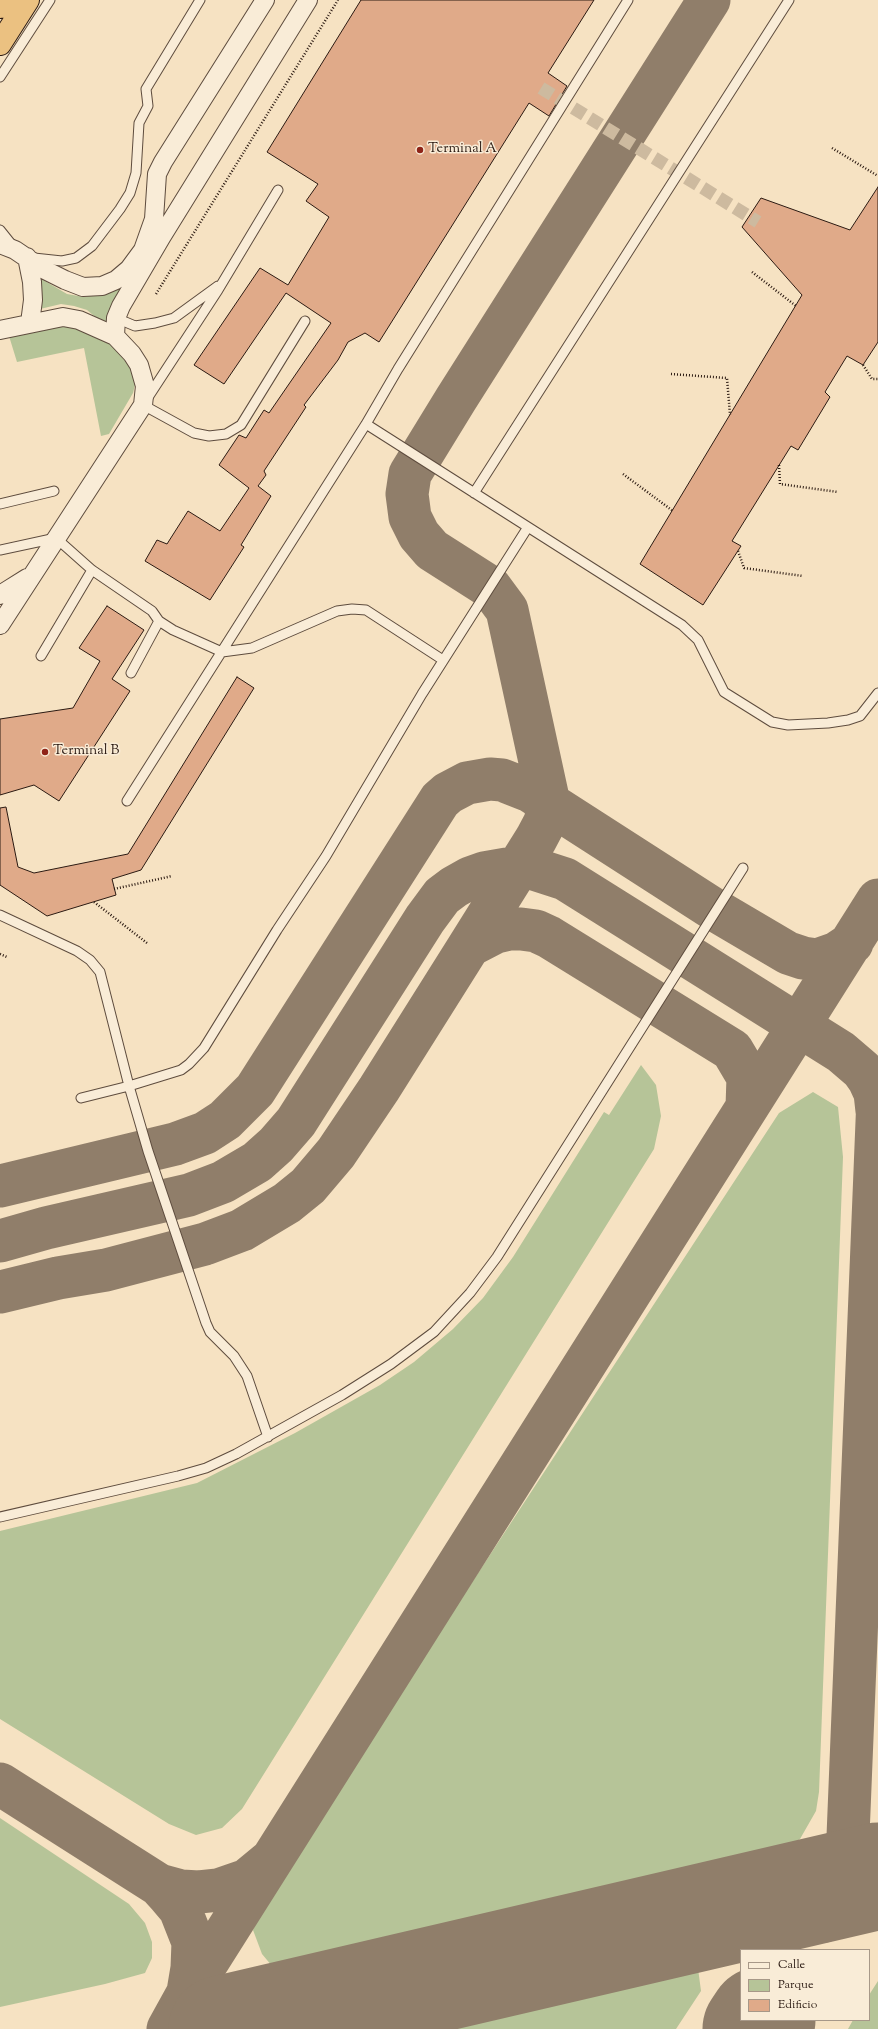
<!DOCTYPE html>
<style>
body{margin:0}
#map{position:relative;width:878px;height:2029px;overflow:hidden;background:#f6e2c2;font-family:"Sorts Mill Goudy",serif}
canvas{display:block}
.legend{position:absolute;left:740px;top:1949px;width:130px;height:72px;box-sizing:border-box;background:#f9ecd7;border:1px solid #a79888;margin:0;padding:5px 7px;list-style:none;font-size:12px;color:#2b1a12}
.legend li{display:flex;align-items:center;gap:8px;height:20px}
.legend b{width:20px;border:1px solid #a79888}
</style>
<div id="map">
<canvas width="878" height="2029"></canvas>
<ul class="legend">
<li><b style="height:5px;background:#f9ecd7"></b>Calle</li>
<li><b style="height:11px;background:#b6c498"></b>Parque</li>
<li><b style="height:11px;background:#e0aa89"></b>Edificio</li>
</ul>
</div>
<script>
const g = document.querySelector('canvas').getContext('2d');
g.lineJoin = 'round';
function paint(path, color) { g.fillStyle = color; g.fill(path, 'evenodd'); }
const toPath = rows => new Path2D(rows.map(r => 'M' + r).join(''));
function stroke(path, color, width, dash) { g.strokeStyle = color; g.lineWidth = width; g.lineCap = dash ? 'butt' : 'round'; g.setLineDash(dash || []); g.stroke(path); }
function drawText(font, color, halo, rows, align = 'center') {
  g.font = font + ' "Sorts Mill Goudy",serif'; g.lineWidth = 3; g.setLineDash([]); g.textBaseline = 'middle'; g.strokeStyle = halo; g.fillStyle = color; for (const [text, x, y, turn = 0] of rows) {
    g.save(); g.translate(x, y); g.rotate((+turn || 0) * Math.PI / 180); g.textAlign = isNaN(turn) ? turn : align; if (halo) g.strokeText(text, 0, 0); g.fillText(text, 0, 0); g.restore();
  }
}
const green = toPath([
 [38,277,67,294,84,297,104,293,132,278,106,326,87,310,74,306,61,304,40,309],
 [70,321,113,344,129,359,137,376,133,393,109,434,101,436,84,348,17,362,9,336],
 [641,1065,656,1085,661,1116,654,1149,242,1809,222,1828,196,1835,169,1824,0,1719,0,1531,197,1483,295,1433,380,1385,414,1362,453,1329,483,1298,513,1257,604,1112,609,1115],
 [813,1092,838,1107,843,1157,819,1792,816,1811,800,1839,784,1852,750,1867,277,1972,262,1954,253,1930,274,1885,779,1113],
 [0,1818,129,1904,145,1923,152,1942,152,1958,145,1973,105,1984,0,2007],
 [697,1961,701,1991,676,2029,396,2029,645,1969],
 [878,1981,878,2029,848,2029,853,2020,869,2020,869,1995]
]);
const taxiway = toPath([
 [469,946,536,839,545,822,549,803,507,610,490,587,432,550,419,535,410,517,407,494,410,474,456,399,709,0],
 [0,1186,175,1144,205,1133,225,1120,255,1090,440,800,448,793,467,783,490,779,502,780,530,791,715,910,788,953,803,958,817,960,837,953,852,943],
 [0,1241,46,1228,189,1195,223,1182,257,1162,276,1145,296,1122,425,919,442,896,454,887,470,878,484,873,507,869,531,868,565,879,841,1052,862,1070,869,1080,875,1093,877,1111],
 [0,1292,58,1278,106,1270,205,1244,242,1230,287,1203,308,1186,336,1153,379,1089,469,946,496,932,509,929,521,929,536,931,549,937,732,1050,748,1077,747,1107],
 [0,1784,159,1885,169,1896,180,1909,193,1942,192,1968,188,1992],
 [159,1885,181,1891,199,1892,218,1890,247,1880,270,1861],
 [824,1921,839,1886,843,1871,848,1836,878,1097],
 [195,1982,198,2000,211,2018,218,2022,244,2024],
 [168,2029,189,1991,878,900]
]);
const runway = toPath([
 [222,2029,878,1876],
 [756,2029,762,2020]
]);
const building = toPath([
 [361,0,594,0,548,73,567,86,549,116,529,103,379,342,365,333,348,342,338,360,304,405,306,407,264,471,266,475,258,486,271,496,241,545,244,547,210,600,145,561,157,540,167,544,188,511,220,531,249,488,219,465,239,435,246,438,264,410,269,413,331,323,286,293,224,384,194,365,260,268,288,285,329,217,306,201,318,184,267,152,361,0],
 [878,187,878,342,863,365,847,356,825,392,830,397,798,450,791,446,732,541,741,546,703,605,640,564,802,295,742,227,761,198,850,230,878,187],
 [107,606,144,630,112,679,130,691,59,801,34,785,0,795,0,719,73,708,100,661,79,648,107,606],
 [237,677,254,688,141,870,112,879,116,895,47,916,0,885,0,808,6,807,18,867,34,873,128,854,237,677]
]);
const pedestrianTunnel = toPath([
 [541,88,758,222]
]);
const path = toPath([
 [832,148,878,176],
 [752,272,796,306],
 [156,294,338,0],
 [863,365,872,379,878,379],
 [671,374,727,378,730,415],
 [779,465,780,484,838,492],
 [623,474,673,511],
 [738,551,744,568,803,576],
 [114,889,172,876],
 [94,902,147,943],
 [0,954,7,957]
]);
const service = toPath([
 [0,77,50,0],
 [278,190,218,290,143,405,194,433,209,436,226,434,241,425,305,321],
 [0,230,12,245],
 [34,258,62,261,76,258,92,246,120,209,130,193,136,173,139,123,148,106,146,89,200,0],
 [116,318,135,326,155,323,174,318,218,286],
 [366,424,682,625,698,640,724,692,772,722,788,725,828,723,848,720,860,716,878,693],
 [474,493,789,0],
 [0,504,54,491],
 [0,550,56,538,92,570,152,611,159,621,131,673],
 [159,621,173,630,222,652,252,648,337,611,352,609,366,610,443,660],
 [41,656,92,570],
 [127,801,366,424,398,369,628,0],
 [0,915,77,951,90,960,100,972,129,1086,148,1151,206,1323,210,1332,234,1356,247,1376,268,1437],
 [81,1098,129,1086,181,1070,189,1064,204,1048,277,930,326,856,422,694,528,527],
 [0,1517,178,1476,206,1468,236,1454,342,1395,391,1364,434,1332,470,1293,497,1257,743,868]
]);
const minor = toPath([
 [0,244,15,250,43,269,65,280,83,287,102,286,116,280,129,269,143,250,154,219,157,174,163,162,265,0],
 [27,257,32,282,33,300,30,323],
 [0,330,63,317,79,320,115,336,132,354,139,365,145,386,143,405,0,625],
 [115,336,116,318,121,306,162,236,308,0],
 [0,595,27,578]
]);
const trunk = toPath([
 [0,7,5,0],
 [0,44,28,0]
]);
const markers = [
 [420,150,4,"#8f2418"],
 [45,752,4,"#8f2418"]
];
const poiNames = [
 ["Terminal A",428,150],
 ["Terminal B",53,752]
];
paint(green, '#b6c498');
stroke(taxiway, '#907e6a', 43);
stroke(runway, '#907e6a', 107);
paint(building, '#e0aa89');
stroke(building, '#2b1a12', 1);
stroke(pedestrianTunnel, '#cdba9f', 13, [13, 6]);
stroke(service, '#5e4c3e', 11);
stroke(minor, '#5e4c3e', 20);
stroke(trunk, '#2b1a12', 24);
stroke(path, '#2b1a12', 2.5, [1, 2]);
stroke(service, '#f9ecd7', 9);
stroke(minor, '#f9ecd7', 18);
stroke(trunk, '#ebc181', 22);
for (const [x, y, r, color] of markers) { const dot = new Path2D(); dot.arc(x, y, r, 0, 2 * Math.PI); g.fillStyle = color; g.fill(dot); stroke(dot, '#f9ecd7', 1.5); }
drawText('14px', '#2b1a12', '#f9ecd7', poiNames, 'left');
</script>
